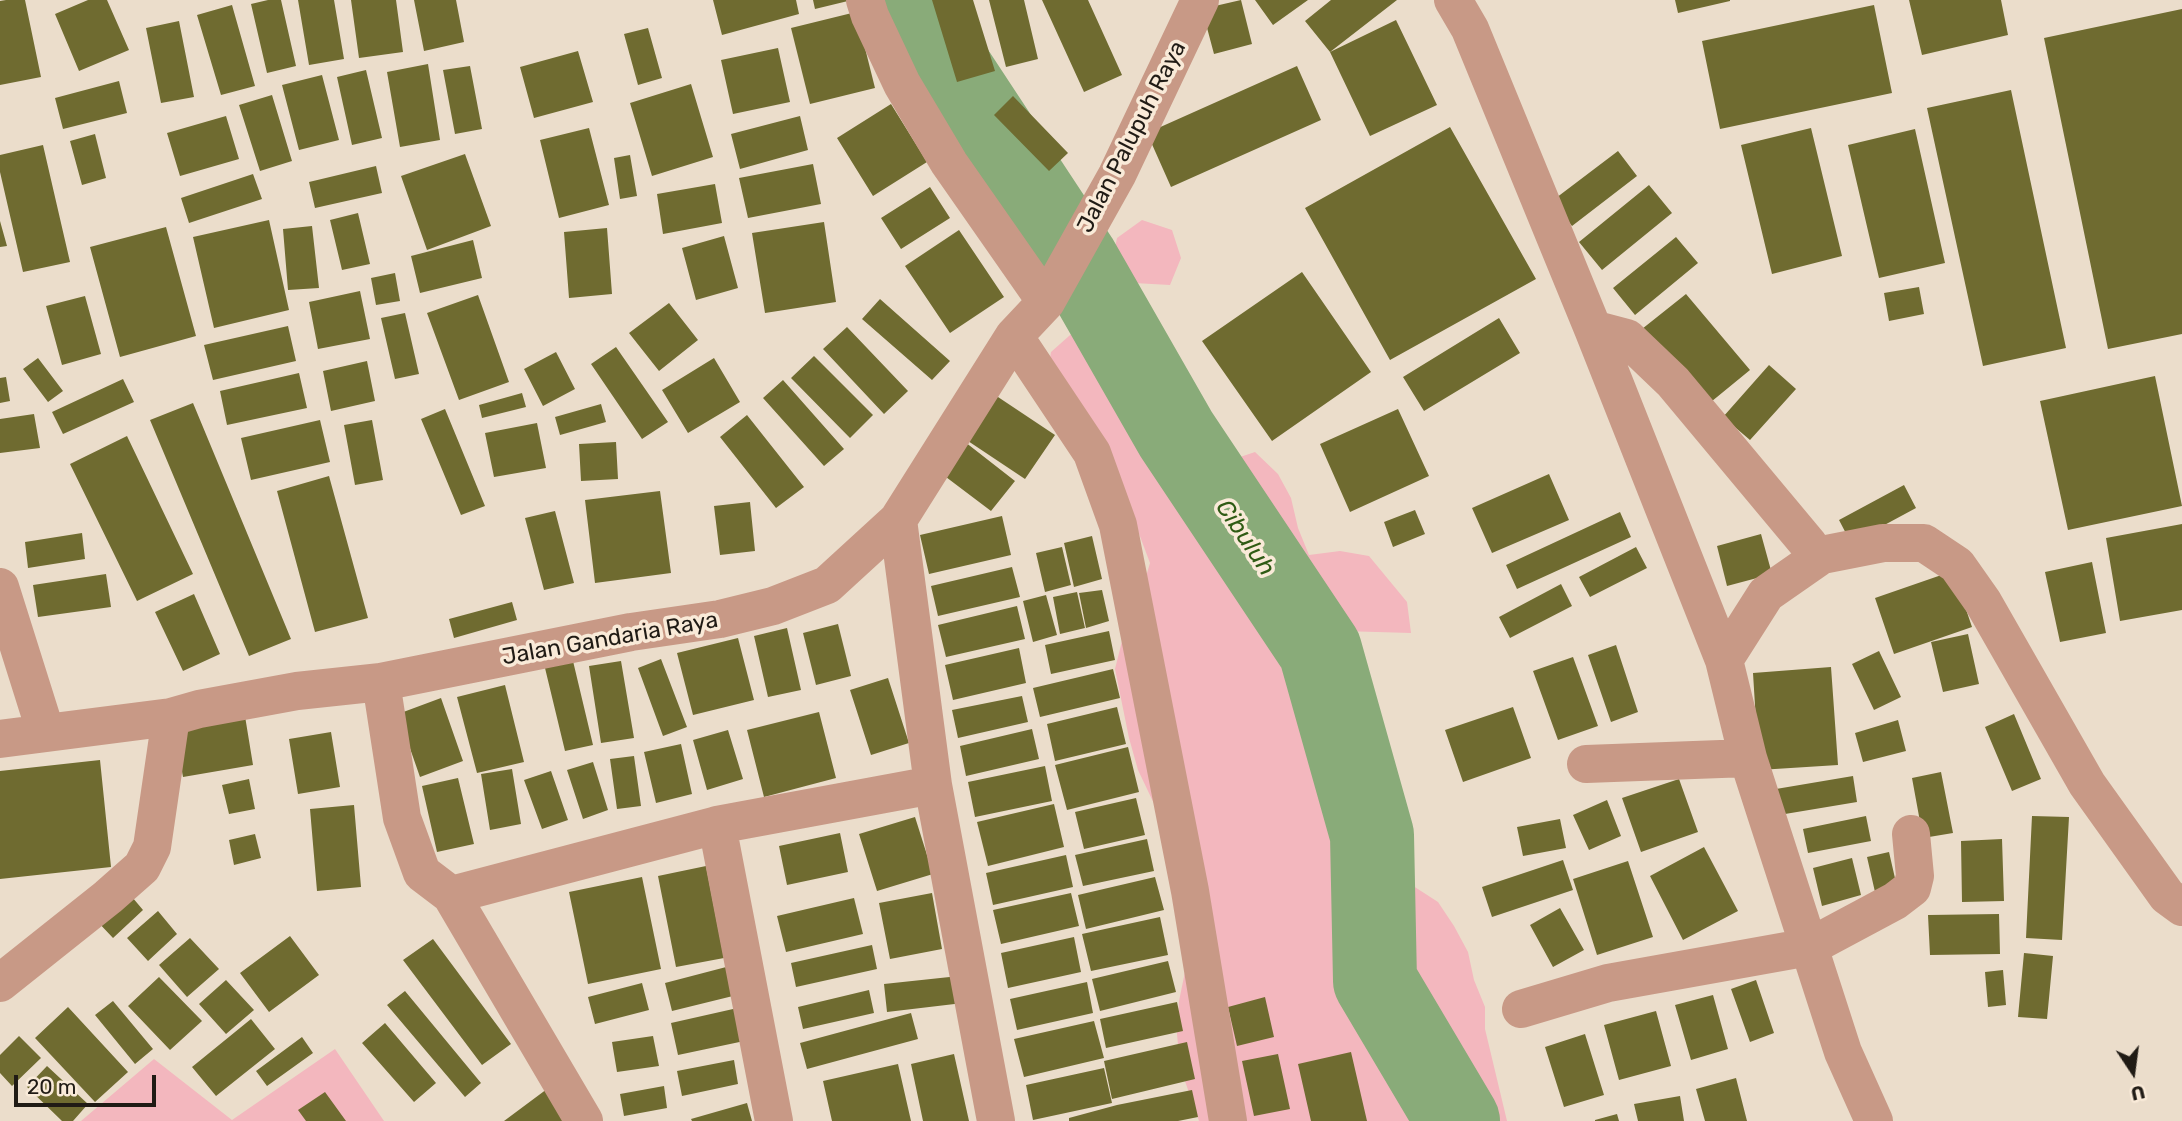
<!DOCTYPE html>
<style>
body{margin:0}
#map{position:relative;width:2182px;height:1121px;overflow:hidden;background:#ebddcb;font-family:Rubik,sans-serif}
canvas{display:block}
.north{position:absolute;left:2098px;top:1037px;width:70px;height:70px;-webkit-text-stroke:5px #f9ead8;paint-order:stroke;rotate:167deg;font-size:19px;font-weight:700;line-height:28px;text-align:center;color:#201b15}
.north::after{content:'';display:block;margin:auto;width:24px;height:32px;background:#201b15;clip-path:polygon(50% 0,100% 100%,50% 72%,0 100%)}
.scale{position:absolute;left:14px;top:1075px;width:142px;height:32px;box-sizing:border-box;border:4px solid #201b15;border-top:0;padding-left:9px;font-size:21px;line-height:24px;white-space:nowrap;color:#201b15;-webkit-text-stroke:5px #f9ead8;paint-order:stroke}
</style>
<div id="map">
<canvas width="2182" height="1121"></canvas>
<div class="north">U</div>
<div class="scale">20 m</div>
</div>
<script>
const g = document.querySelector('canvas').getContext('2d');
g.lineJoin = 'round';
function paint(path, color) { g.fillStyle = color; g.fill(path, 'evenodd'); }
const toPath = rows => new Path2D(rows.map(r => 'M' + r).join(''));
function stroke(path, color, width, dash) { g.strokeStyle = color; g.lineWidth = width; g.lineCap = dash ? 'butt' : 'round'; g.setLineDash(dash || []); g.stroke(path); }
function drawText(font, color, halo, rows, align = 'center') {
  g.font = font + ' Rubik,sans-serif'; g.lineWidth = 7; g.setLineDash([]); g.textBaseline = 'middle'; g.strokeStyle = halo; g.fillStyle = color; for (const [text, x, y, turn = 0] of rows) {
    g.save(); g.translate(x, y); g.rotate((+turn || 0) * Math.PI / 180); g.textAlign = isNaN(turn) ? turn : align; if (halo) g.strokeText(text, 0, 0); g.fillText(text, 0, 0); g.restore();
  }
}
const green = toPath([
 [1142,220,1172,230,1181,258,1170,285,1134,283,1116,307,1107,337,1111,365,1127,388,1197,456,1228,461,1255,452,1278,474,1291,498,1298,528,1309,555,1340,551,1369,556,1407,602,1411,633,1342,631,1320,650,1338,716,1371,814,1372,835,1390,871,1438,902,1454,926,1468,952,1474,980,1485,1007,1485,1029,1507,1121,1199,1121,1180,1067,1177,1034,1179,1001,1186,967,1167,831,1138,770,1129,738,1115,669,1124,633,1140,597,1150,563,1138,531,1046,382,1051,352,1078,328,1100,304,1110,272,1117,238],
 [335,1049,384,1121,81,1121,154,1059,232,1120]
]);
const river = toPath([
 [905,0,1077,261,1176,434,1320,650,1372,835,1375,981,1458,1121]
]);
const building = toPath([
 [6,0,25,0,41,77,0,85,0,1],
 [88,0,107,0,129,50,79,71,55,14],
 [268,0,281,0,296,66,267,73,251,4],
 [298,0,334,0,344,59,309,65],
 [351,0,396,0,403,52,359,58],
 [414,0,456,0,464,42,424,51],
 [713,0,796,0,799,14,722,35],
 [813,0,848,0,848,1,815,9],
 [932,0,973,0,995,71,957,82],
 [989,0,1024,0,1038,59,1006,67],
 [1042,0,1088,0,1122,75,1084,92],
 [1241,0,1252,44,1214,54,1202,9],
 [1255,0,1308,0,1273,25],
 [1331,0,1397,0,1330,52,1305,21],
 [1675,0,1730,0,1730,1,1678,13],
 [1909,0,2001,0,2008,35,1922,55],
 [232,5,255,86,221,95,197,15],
 [1874,5,1892,93,1720,129,1702,41],
 [2182,9,2182,334,2108,349,2044,38],
 [856,12,875,88,810,104,791,28],
 [1396,20,1437,105,1370,136,1330,52],
 [179,21,194,97,161,103,146,28],
 [648,28,662,78,638,85,624,34],
 [778,48,790,102,733,114,721,60],
 [578,51,593,102,534,118,520,67],
 [428,64,440,140,400,147,387,72],
 [470,66,482,129,455,134,443,70],
 [1297,66,1321,120,1171,187,1147,133],
 [366,70,382,138,352,145,337,77],
 [322,75,339,140,299,150,282,85],
 [119,81,127,113,63,129,55,98],
 [691,84,713,157,652,176,630,103],
 [2011,90,2066,348,1983,366,1927,108],
 [272,95,292,161,260,171,239,105],
 [1013,96,1068,153,1049,171,994,115],
 [891,104,927,162,873,196,837,138],
 [226,116,239,159,180,176,167,133],
 [800,116,808,150,740,169,731,134],
 [1450,127,1536,279,1390,360,1305,208],
 [589,128,609,205,559,218,540,140],
 [1811,128,1842,256,1772,274,1741,145],
 [1915,129,1945,263,1879,278,1848,145],
 [95,134,106,178,82,185,70,141],
 [43,145,70,262,23,272,0,172,0,155],
 [1618,151,1637,176,1572,226,1552,201],
 [465,154,491,226,427,250,401,176],
 [630,155,637,196,620,199,614,158],
 [813,164,821,204,748,218,739,178],
 [376,166,382,193,315,208,309,182],
 [253,174,262,199,189,223,181,198],
 [715,184,722,223,663,234,657,194],
 [1649,185,1672,213,1602,270,1579,242],
 [930,187,950,218,901,249,881,218],
 [358,213,370,264,342,270,330,220],
 [269,220,289,310,214,328,193,237],
 [0,221,7,246,0,247],
 [824,222,836,302,765,313,752,233],
 [312,226,319,288,288,290,283,229],
 [166,227,196,336,120,357,90,247],
 [607,228,612,294,569,298,564,232],
 [959,230,1004,297,950,333,905,266],
 [724,236,738,288,696,300,682,248],
 [1676,237,1698,263,1635,315,1613,288],
 [473,240,482,278,420,293,411,256],
 [1302,272,1371,372,1272,441,1202,341],
 [395,273,400,301,376,305,371,278],
 [1919,287,1924,314,1889,321,1884,293],
 [360,291,370,339,318,349,309,302],
 [1686,294,1750,370,1706,406,1642,329],
 [478,295,509,382,459,400,427,313],
 [85,296,101,354,62,365,46,306],
 [880,299,950,361,932,380,862,319],
 [669,303,698,340,659,371,629,333],
 [405,313,419,374,395,379,381,318],
 [1499,318,1520,353,1424,411,1403,377],
 [288,326,296,361,213,380,204,345],
 [847,327,908,391,884,414,823,349],
 [616,347,668,422,642,439,591,364],
 [556,352,575,389,543,406,524,369],
 [814,356,873,415,850,438,791,378],
 [38,358,63,391,48,402,23,369],
 [714,358,740,402,688,433,662,390],
 [367,361,375,401,331,411,323,371],
 [1769,365,1796,389,1750,440,1723,417],
 [299,373,307,408,227,425,220,391],
 [2155,376,2182,506,2068,530,2040,401],
 [6,377,10,401,0,403,0,378],
 [123,379,134,402,63,434,52,412],
 [783,380,844,449,824,466,763,398],
 [989,391,1055,435,1025,479,959,435],
 [522,393,526,407,482,418,479,405],
 [193,403,291,639,249,656,150,420],
 [601,404,606,422,560,435,555,417],
 [445,409,485,506,461,515,421,419],
 [1398,409,1429,476,1350,512,1320,444],
 [34,414,40,448,0,453,0,419],
 [747,415,804,487,776,508,720,437],
 [320,420,330,462,251,480,241,438],
 [372,420,383,480,355,485,344,425],
 [537,423,546,468,494,477,485,433],
 [127,436,193,574,137,601,70,464],
 [616,442,618,479,581,481,579,444],
 [965,442,1015,481,991,511,942,474],
 [1549,474,1569,520,1492,553,1472,508],
 [329,476,368,618,315,632,277,491],
 [1904,485,1916,508,1851,543,1839,520],
 [660,491,671,573,595,583,585,500],
 [750,502,755,551,720,555,714,506],
 [1415,510,1425,534,1393,547,1384,522],
 [555,511,574,583,544,590,525,518],
 [1620,512,1631,537,1517,589,1506,565],
 [1002,516,1011,555,929,574,920,535],
 [2182,524,2182,610,2120,621,2106,538],
 [82,533,85,559,28,568,25,542],
 [1761,534,1772,574,1727,586,1717,546],
 [1092,536,1102,579,1074,587,1064,543],
 [1062,547,1071,585,1045,592,1036,553],
 [1636,547,1647,568,1590,597,1579,577],
 [2092,562,2106,633,2060,642,2045,572],
 [1012,567,1020,597,938,616,931,586],
 [1953,571,1972,627,1894,654,1875,598],
 [106,574,111,607,38,617,33,585],
 [1561,584,1572,606,1510,638,1499,617],
 [1102,590,1109,621,1086,628,1079,593],
 [1077,592,1085,628,1060,634,1053,597],
 [194,594,220,654,183,671,155,612],
 [1046,595,1057,635,1033,642,1023,601],
 [512,602,517,620,454,638,449,619],
 [1017,606,1025,639,946,657,938,625],
 [838,624,851,676,816,685,803,633],
 [787,628,801,690,768,697,754,636],
 [1109,631,1115,660,1051,674,1045,645],
 [1968,634,1979,684,1943,692,1931,642],
 [738,638,754,700,693,715,677,653],
 [1616,645,1638,712,1611,722,1588,655],
 [1019,648,1026,683,953,700,945,665],
 [1879,651,1901,697,1874,710,1852,664],
 [1573,657,1598,726,1558,740,1533,671],
 [661,659,687,727,663,736,638,668],
 [573,661,593,745,565,751,545,668],
 [621,661,634,738,601,743,589,666],
 [1831,667,1838,765,1759,770,1753,673],
 [1113,669,1120,698,1040,717,1033,688],
 [888,678,909,743,871,755,850,690],
 [505,685,524,762,477,773,457,697],
 [1022,696,1028,722,958,738,952,710],
 [441,698,463,761,420,777,398,714],
 [1117,707,1126,744,1055,761,1047,724],
 [1513,707,1531,758,1463,782,1445,730],
 [244,710,253,765,183,777,173,721],
 [819,712,836,778,764,797,747,730],
 [2014,714,2041,779,2012,791,1985,727],
 [1898,720,1906,751,1863,762,1855,733],
 [1032,729,1039,759,966,776,960,746],
 [728,730,743,779,707,790,693,740],
 [331,732,340,787,298,794,289,739],
 [681,744,692,794,656,803,644,752],
 [1128,747,1139,792,1067,810,1055,765],
 [634,756,641,806,617,809,610,759],
 [100,760,111,867,0,879,0,771],
 [593,762,608,810,583,819,567,770],
 [1045,766,1052,801,975,817,968,782],
 [512,769,521,824,490,830,481,774],
 [551,771,568,820,542,829,524,780],
 [1941,772,1953,833,1923,838,1912,778],
 [1853,776,1857,802,1779,815,1776,789],
 [458,778,474,844,437,852,422,786],
 [249,779,255,809,229,814,222,785],
 [1679,779,1698,832,1641,852,1622,798],
 [1136,798,1145,835,1084,849,1075,812],
 [1607,800,1621,836,1589,850,1573,815],
 [1054,804,1064,847,988,866,977,822],
 [354,805,361,887,317,891,310,809],
 [1866,816,1871,841,1808,853,1803,829],
 [2032,816,2069,817,2062,940,2026,938],
 [915,817,933,874,877,891,859,834],
 [1560,819,1566,848,1523,856,1517,827],
 [840,833,848,872,787,885,779,846],
 [255,834,261,858,234,865,229,840],
 [1147,839,1154,871,1083,886,1075,855],
 [2002,839,2004,901,1962,902,1961,841],
 [1704,847,1738,911,1683,940,1650,876],
 [1889,852,1897,887,1875,892,1867,857],
 [1066,855,1073,887,993,905,986,873],
 [1852,858,1861,895,1822,906,1813,868],
 [1563,860,1573,890,1492,917,1482,887],
 [1628,861,1653,937,1597,955,1573,879],
 [706,866,724,958,676,967,658,876],
 [642,877,661,969,588,984,569,892],
 [1155,877,1164,910,1086,929,1078,895],
 [127,891,143,910,113,938,96,920],
 [932,893,942,949,890,959,879,903],
 [1071,893,1079,926,1001,944,993,910],
 [854,898,863,934,786,952,777,916],
 [1560,908,1584,950,1553,967,1530,925],
 [158,911,177,934,148,961,127,938],
 [1999,914,2000,954,1930,955,1928,915],
 [1160,917,1168,955,1091,971,1082,934],
 [290,936,319,975,269,1012,240,973],
 [1074,937,1081,972,1008,988,1001,953],
 [190,938,219,969,187,997,159,965],
 [433,939,511,1044,482,1065,403,960],
 [872,945,877,969,796,987,791,963],
 [2024,953,2053,956,2047,1019,2018,1017],
 [1168,961,1176,992,1100,1011,1092,979],
 [730,966,737,995,672,1011,665,983],
 [2003,970,2006,1005,1988,1007,1985,972],
 [959,976,963,1003,887,1012,884,984],
 [159,977,202,1021,170,1050,128,1006],
 [226,980,254,1010,226,1034,199,1004],
 [1756,980,1774,1033,1750,1042,1731,989],
 [1087,982,1093,1013,1017,1030,1010,999],
 [642,983,649,1010,595,1024,588,997],
 [869,990,874,1013,803,1029,798,1007],
 [405,991,481,1083,465,1097,387,1005],
 [1713,995,1728,1049,1691,1060,1675,1005],
 [1265,997,1274,1037,1237,1046,1228,1007],
 [113,1001,153,1049,135,1064,95,1015],
 [1177,1002,1183,1031,1106,1048,1100,1019],
 [68,1007,128,1072,95,1102,35,1038],
 [742,1007,749,1040,678,1055,671,1023],
 [1656,1011,1671,1066,1619,1080,1604,1025],
 [911,1013,918,1039,807,1069,800,1043],
 [251,1019,275,1049,216,1096,192,1067],
 [1094,1021,1104,1058,1024,1077,1014,1039],
 [385,1023,436,1083,414,1102,362,1043],
 [1585,1034,1604,1095,1564,1107,1545,1047],
 [19,1036,41,1058,12,1086,0,1073,0,1055],
 [653,1036,659,1066,617,1072,612,1042],
 [302,1037,313,1053,267,1086,256,1071],
 [1187,1042,1195,1079,1112,1099,1104,1061],
 [1351,1052,1367,1121,1311,1121,1298,1064],
 [954,1054,969,1121,923,1121,911,1064],
 [1278,1054,1290,1109,1254,1116,1242,1061],
 [734,1060,738,1084,682,1096,677,1071],
 [898,1064,911,1121,832,1121,823,1081],
 [47,1066,88,1104,73,1121,62,1121,27,1087],
 [1104,1068,1112,1103,1033,1120,1026,1085],
 [1736,1078,1747,1121,1705,1121,1696,1089],
 [664,1086,667,1108,624,1116,620,1094],
 [547,1089,571,1121,504,1121],
 [1192,1090,1198,1117,1178,1121,1069,1121,1069,1118,1117,1105],
 [325,1092,346,1121,306,1121,298,1110],
 [1680,1096,1684,1121,1638,1121,1634,1104],
 [747,1103,752,1121,692,1121,691,1119],
 [1617,1114,1619,1121,1595,1121,1595,1120]
]);
const minor = toPath([
 [865,0,870,16,902,84,949,163,1046,302],
 [1453,0,1470,29,1593,329,1724,660,1748,758,1843,1052,1874,1121],
 [1593,329,1627,338,1673,382,1809,545],
 [1014,336,1092,453,1118,525,1190,891,1228,1121],
 [898,520,933,785,996,1121],
 [0,587,46,733],
 [1724,660,1766,594,1822,555,1883,543,1924,543,1957,565,1983,602,2087,784,2167,896,2182,907],
 [381,682,402,818,422,873,451,895,584,1121],
 [0,739,171,717,199,709,297,691,381,682,631,632,720,619,773,606,827,585,898,520,1014,336,1046,302,1117,175,1200,0],
 [1586,764,1748,758],
 [717,825,774,1121],
 [451,895,717,825,933,785],
 [0,983,108,897,142,867,152,847,171,717],
 [1521,1009,1608,983,1809,947,1895,901,1912,888,1915,876,1911,834]
]);
const streetNames = [
 ["Jalan Palupuh Raya",1132,137,-63],
 ["Jalan Gandaria Raya",610,639,-10]
];
const waterNames = [
 ["Cibuluh",1245,538,56]
];
paint(green, '#f3b7be');
stroke(river, '#89ab79', 84);
paint(building, '#6f6b30');
stroke(minor, '#c89986', 38);
drawText('23px', '#201b15', '#f9ead8', streetNames);
drawText('italic 24px', '#2f5b14', '#f9ead8', waterNames);
</script>
